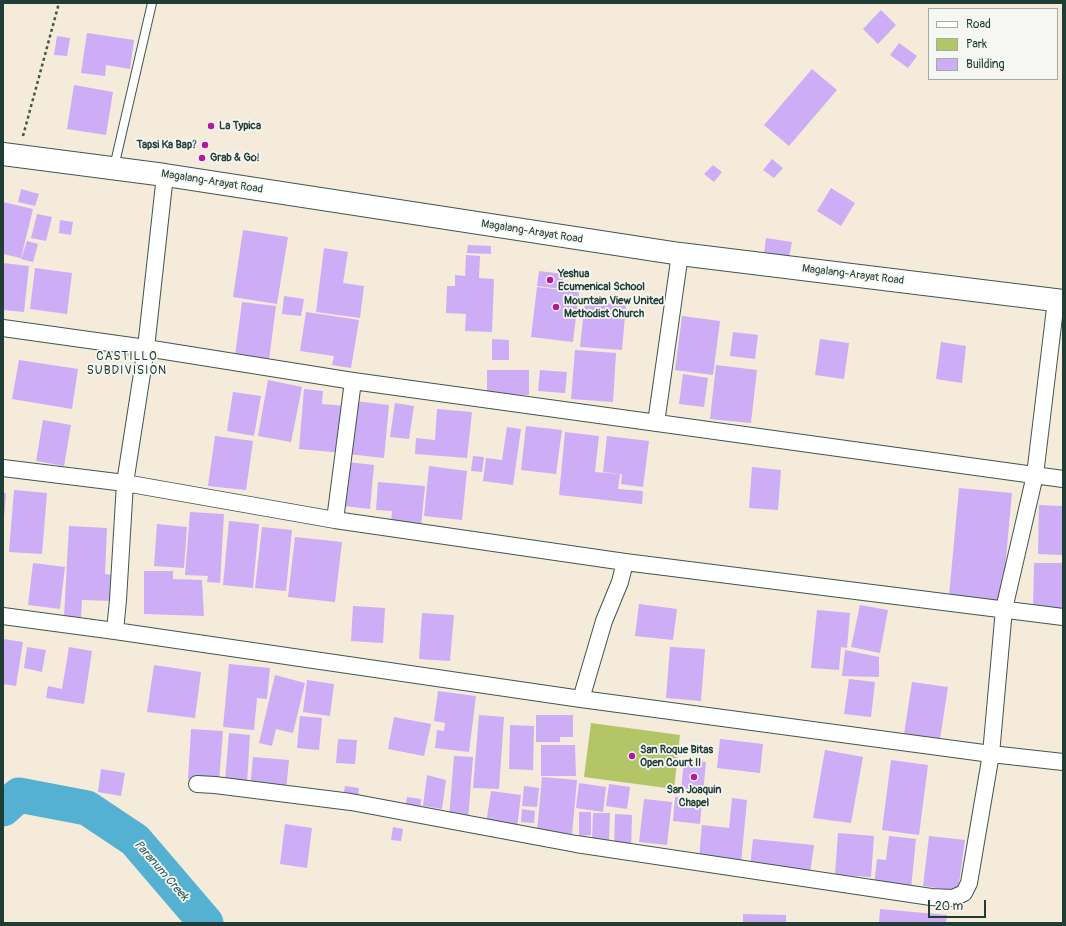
<!DOCTYPE html>
<style>
body{margin:0}
#map{position:relative;width:1066px;height:926px;overflow:hidden;background:#f4ebdb;font-family:Pangolin,sans-serif}
canvas{display:block}
.frame{position:absolute;inset:0;border:4px solid #1f3d34;pointer-events:none}
.legend{position:absolute;left:928px;top:8px;width:130px;height:72px;box-sizing:border-box;background:#f6f6f2;border:1px solid #a0aca6;margin:0;padding:5px 7px;list-style:none;font-size:12px;color:#1f3d34}
.legend li{display:flex;align-items:center;gap:8px;height:20px}
.legend b{width:20px;border:1px solid #a0aca6}
.scale{position:absolute;left:928px;top:900px;width:58px;height:18px;box-sizing:border-box;border:2px solid #1f3d34;border-top:0;padding-left:5px;font-size:12px;line-height:14px;white-space:nowrap;color:#1f3d34;-webkit-text-stroke:3px #f6f6f2;paint-order:stroke}
</style>
<div id="map">
<canvas width="1066" height="926"></canvas>
<div class="frame"></div>
<ul class="legend">
<li><b style="height:5px;background:#fff"></b>Road</li>
<li><b style="height:11px;background:#b4c568"></b>Park</li>
<li><b style="height:11px;background:#cdadf6"></b>Building</li>
</ul>
<div class="scale">20 m</div>
</div>
<script>
const g = document.querySelector('canvas').getContext('2d');
g.lineJoin = 'round';
function paint(path, color) { g.fillStyle = color; g.fill(path, 'evenodd'); }
const toPath = rows => new Path2D(rows.map(r => 'M' + r).join(''));
function stroke(path, color, width, dash) { g.strokeStyle = color; g.lineWidth = width; g.lineCap = dash ? 'butt' : 'round'; g.setLineDash(dash || []); g.stroke(path); }
function drawText(font, color, halo, rows, align = 'center') {
  g.font = font + ' Pangolin,sans-serif'; g.lineWidth = 3.5; g.setLineDash([]); g.textBaseline = 'middle'; g.strokeStyle = halo; g.fillStyle = color; for (const [text, x, y, turn = 0] of rows) {
    g.save(); g.translate(x, y); g.rotate((+turn || 0) * Math.PI / 180); g.textAlign = isNaN(turn) ? turn : align; if (halo) g.strokeText(text, 0, 0); g.fillText(text, 0, 0); g.restore();
  }
}
const green = toPath([
 [591,723,680,735,674,789,584,777]
]);
const river = toPath([
 [3,809,19,795,87,808,135,840,206,923]
]);
const building = toPath([
 [881,10,896,25,878,44,863,29],
 [87,33,134,40,130,69,106,65,105,76,81,73],
 [57,36,70,38,67,56,54,55],
 [899,43,917,56,908,68,890,55],
 [812,69,837,90,789,146,764,125],
 [74,85,113,92,106,135,67,129],
 [772,159,783,168,774,178,763,170],
 [713,165,722,172,714,182,704,174],
 [831,188,855,203,841,226,817,211],
 [21,189,39,194,35,206,18,202],
 [3,202,33,209,21,258,3,254],
 [37,214,52,217,46,241,31,238],
 [60,220,73,222,71,235,59,233],
 [243,230,288,237,277,304,233,297],
 [766,238,792,242,789,257,764,254],
 [27,241,38,244,33,262,21,259],
 [468,245,491,246,491,254,467,253],
 [324,248,348,252,343,283,364,286,360,318,316,312],
 [466,255,480,256,479,278,494,279,492,332,465,331,466,314,446,313,447,286,455,286,455,275,465,276],
 [3,263,29,266,24,312,3,310],
 [35,268,72,273,67,314,30,309],
 [539,271,563,274,562,289,537,286],
 [537,287,579,292,573,342,531,337],
 [284,296,304,299,301,316,282,314],
 [585,301,626,305,622,350,580,347],
 [242,302,276,306,269,360,235,356],
 [306,312,359,320,351,368,332,365,334,356,300,351],
 [682,316,720,321,713,375,675,370],
 [733,332,758,335,755,359,730,356],
 [492,339,509,340,509,360,492,360],
 [820,339,849,343,844,379,815,375],
 [941,342,966,346,962,383,936,379],
 [575,350,616,353,613,402,571,399],
 [19,360,78,369,72,409,12,399],
 [716,365,757,370,751,423,710,419],
 [487,370,529,370,529,395,487,394],
 [540,370,567,372,565,393,538,391],
 [683,374,708,378,704,407,679,404],
 [268,380,302,387,291,442,258,436],
 [304,389,323,391,322,404,347,406,343,453,299,449],
 [233,392,261,396,254,436,227,431],
 [354,401,389,405,384,458,348,454],
 [395,403,414,406,409,439,390,437],
 [437,409,472,412,467,458,415,454,416,438,435,440],
 [43,420,71,425,64,466,36,461],
 [526,426,562,430,556,474,521,470],
 [507,427,521,429,513,485,483,481,486,458,502,460],
 [565,432,599,436,595,472,620,474,618,489,643,491,642,504,559,495],
 [215,436,253,441,246,490,208,486],
 [607,436,649,441,643,487,621,484,622,474,603,472],
 [473,456,484,457,482,472,471,471],
 [347,462,374,465,370,509,343,506],
 [429,466,467,471,462,520,424,516],
 [752,467,781,470,778,510,749,508],
 [378,482,425,486,421,527,391,524,392,511,376,510],
 [959,488,1012,493,1002,601,949,596],
 [14,490,47,493,42,554,9,552],
 [3,493,6,493,4,517,3,517],
 [1039,505,1063,506,1063,555,1038,554],
 [190,512,224,514,220,583,207,582,208,576,185,575],
 [229,521,259,524,253,588,223,585],
 [157,524,187,527,184,568,154,566],
 [69,526,107,528,105,574,113,575,112,601,82,600,81,618,64,617],
 [262,527,292,530,286,591,255,588],
 [295,537,342,542,335,602,288,597],
 [33,563,65,567,60,609,28,605],
 [1034,563,1063,563,1063,609,1033,609],
 [144,571,173,571,173,579,202,580,204,616,144,614],
 [639,604,677,609,673,640,635,636],
 [860,605,888,610,880,653,851,647],
 [353,606,385,608,383,643,351,641],
 [817,610,850,613,847,648,841,647,839,670,811,668],
 [422,613,454,615,450,661,419,659],
 [3,639,23,642,16,686,3,684],
 [27,647,46,650,42,672,24,668],
 [69,647,92,651,84,704,46,698,48,686,62,689],
 [670,647,705,649,701,701,666,698],
 [845,650,879,657,879,677,842,676],
 [229,664,270,668,267,699,257,698,254,730,223,727],
 [154,665,201,672,195,718,147,712],
 [275,675,305,683,293,733,276,729,272,746,259,743],
 [849,679,875,682,871,717,844,714],
 [307,680,334,684,330,716,303,712],
 [912,682,948,687,940,739,904,734],
 [438,691,476,696,469,752,435,748,437,730,444,731,445,723,434,721],
 [479,715,504,717,499,789,473,788],
 [536,715,573,715,573,737,560,737,560,742,536,742],
 [300,716,322,718,319,750,297,748],
 [394,717,431,724,424,756,388,749],
 [510,725,534,726,533,770,509,769],
 [191,729,223,731,219,782,188,779],
 [229,733,250,735,247,783,225,781],
 [338,739,357,740,355,764,336,763],
 [720,739,763,744,760,773,717,768],
 [541,745,575,745,576,776,541,776],
 [825,750,863,757,851,823,813,818],
 [454,756,473,757,468,820,449,818],
 [253,757,289,760,286,791,250,788],
 [684,760,706,762,703,794,681,792],
 [891,760,928,765,919,835,882,830],
 [101,769,125,773,121,796,98,792],
 [427,775,446,780,442,809,423,806],
 [542,777,577,780,572,834,537,831],
 [579,783,606,787,603,812,576,808],
 [609,784,630,787,627,809,606,806],
 [345,786,359,788,358,799,343,797],
 [524,786,539,788,537,807,522,806],
 [491,791,521,795,517,828,486,824],
 [407,797,421,799,420,812,405,810],
 [675,797,702,799,700,824,673,821],
 [732,798,747,800,741,863,699,859,702,825,729,828],
 [644,799,672,802,667,845,639,842],
 [522,809,535,811,534,823,521,822],
 [579,812,591,812,591,835,579,836],
 [593,813,610,813,609,841,592,841],
 [615,814,632,815,631,849,614,849],
 [285,824,312,828,307,868,280,864],
 [393,827,403,829,401,841,391,840],
 [838,833,874,836,871,877,835,875],
 [889,836,916,839,911,889,874,885,877,859,886,860],
 [929,836,965,840,958,891,923,886],
 [753,839,814,845,810,873,750,867],
 [880,909,947,915,946,923,879,923],
 [743,914,786,915,786,923,743,923]
]);
const path = toPath([
 [23,136,59,3]
]);
const service = toPath([
 [114,167,152,3]
]);
const minor = toPath([
 [3,328,146,348,353,381,1063,479],
 [656,423,680,254],
 [3,468,125,483,335,520,625,562,1063,617],
 [335,520,353,381],
 [3,616,115,631,581,699,991,754,1063,762],
 [115,631,118,600,125,483,146,348,165,175],
 [581,699,604,621,620,582,625,562],
 [197,784,215,785,351,802,576,844,931,897,953,898,964,893,969,883,991,754,1004,609,1035,475,1056,300]
]);
const primary = toPath([
 [3,154,165,175,680,254,1063,301]
]);
const markers = [
 [211,126,4,"#b5179e"],
 [205,145,4,"#b5179e"],
 [202,158,4,"#b5179e"],
 [550,280,4,"#b5179e"],
 [556,307,4,"#b5179e"],
 [632,756,4,"#b5179e"],
 [694,777,4,"#b5179e"]
];
const poiNames = [
 ["La Typica",219,126],
 ["Tapsi Ka Bap?",197,145,"right"],
 ["Grab & Go!",210,158],
 ["Yeshua",558,274],
 ["Ecumenical School",558,287],
 ["Mountain View United",564,301],
 ["Methodist Church",564,314],
 ["San Roque Bitas",640,750],
 ["Open Court II",640,763],
 ["San Joaquin",694,790,"center"],
 ["Chapel",694,803,"center"]
];
const streetNames = [
 ["Magalang-Arayat Road",212,182,9],
 ["Magalang-Arayat Road",532,232,9],
 ["Magalang-Arayat Road",853,275,7]
];
const neighbourhoodNames = [
 ["CASTILLO",127,357],
 ["SUBDIVISION",127,371]
];
const waterNames = [
 ["Paranum Creek",161,871,49]
];
paint(green, '#b4c568');
stroke(river, '#54b1d2', 35);
paint(building, '#cdadf6');
stroke(service, '#3f574d', 10);
stroke(minor, '#3f574d', 18);
stroke(primary, '#3f574d', 24);
stroke(path, '#3f574d', 2.5, [3, 3]);
stroke(service, '#fff', 8);
stroke(minor, '#fff', 16);
stroke(primary, '#fff', 22);
for (const [x, y, r, color] of markers) { const dot = new Path2D(); dot.arc(x, y, r, 0, 2 * Math.PI); g.fillStyle = color; g.fill(dot); stroke(dot, '#f6f6f2', 1.5); }
drawText('bold 11px', '#1f3d34', '#f6f6f2', poiNames, 'left');
drawText('11px', '#1f3d34', '#f6f6f2', streetNames);
g.letterSpacing = '1px';
drawText('12px', '#1f3d34', '#f6f6f2', neighbourhoodNames);
g.letterSpacing = '0px';
drawText('italic 12px', '#2f6063', '#f6f6f2', waterNames);
</script>
